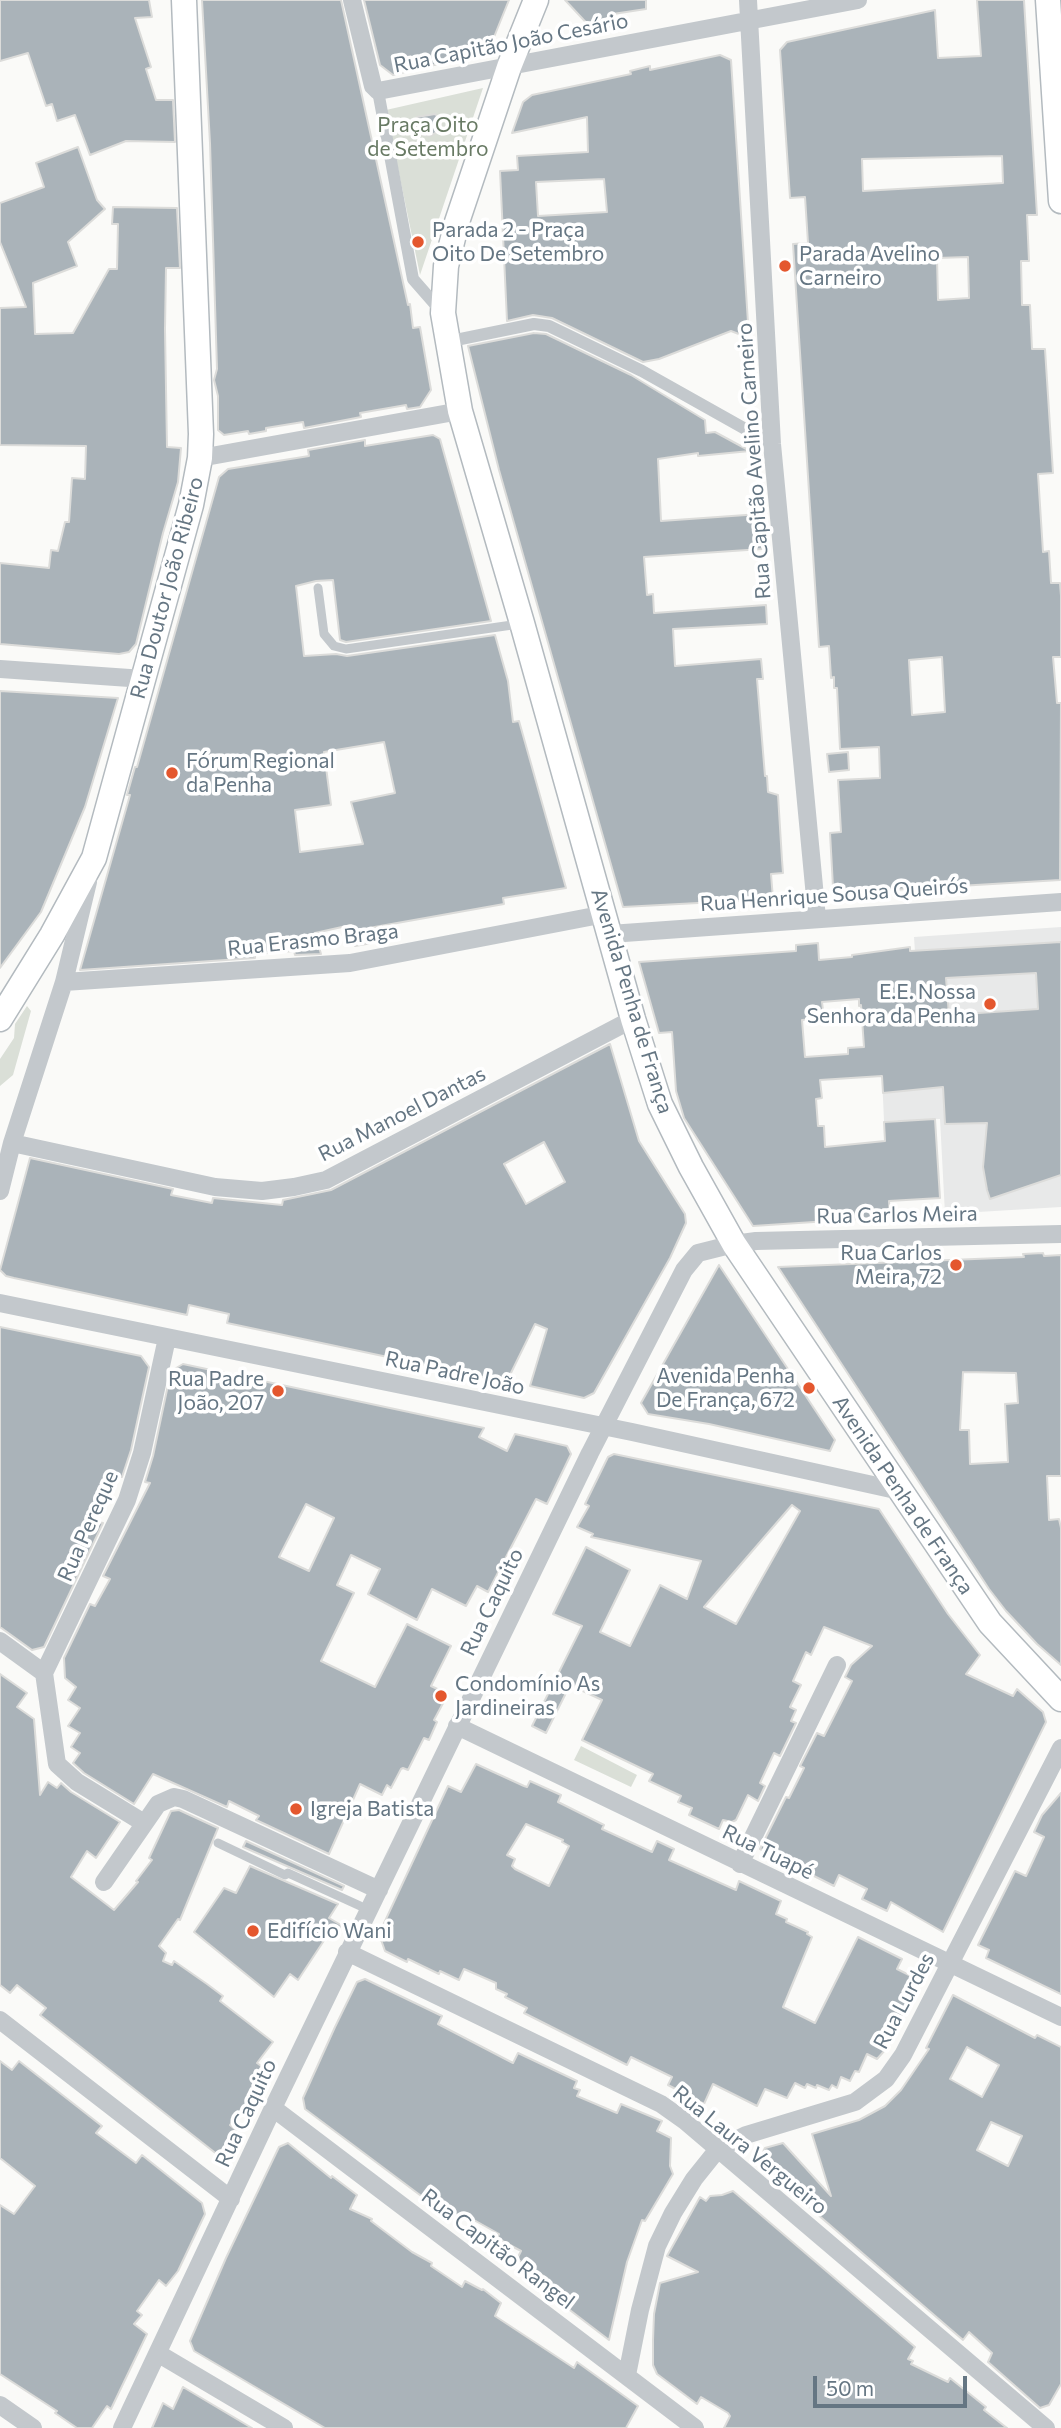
<!DOCTYPE html>
<meta charset="utf-8">
<style>
body{margin:0}
#map{position:relative;width:1061px;height:2428px;overflow:hidden;background:#fafaf8;font-family:Commissioner,sans-serif}
canvas{display:block}
.scale{position:absolute;left:813px;top:2376px;width:154px;height:32px;box-sizing:border-box;border:4px solid #657683;border-top:0;padding-left:9px;font-size:21px;line-height:24px;white-space:nowrap;color:#657683;-webkit-text-stroke:5px #fff;paint-order:stroke}
</style>
<div id="map">
<canvas width="1061" height="2428"></canvas>
<div class="scale">50 m</div>
</div>
<script>
const g = document.querySelector('canvas').getContext('2d');
g.lineJoin = 'round';
function paint(path, color) { g.fillStyle = color; g.fill(path, 'evenodd'); }
const toPath = rows => new Path2D(rows.map(r => 'M' + r).join(''));
function stroke(path, color, width, dash) { g.strokeStyle = color; g.lineWidth = width; g.lineCap = dash ? 'butt' : 'round'; g.setLineDash(dash || []); g.stroke(path); }
function drawText(font, color, halo, rows, align = 'center') {
  g.font = font + ' Commissioner,sans-serif'; g.lineWidth = 7; g.setLineDash([]); g.textBaseline = 'middle'; g.strokeStyle = halo; g.fillStyle = color; for (const [text, x, y, turn = 0] of rows) {
    g.save(); g.translate(x, y); g.rotate((+turn || 0) * Math.PI / 180); g.textAlign = isNaN(turn) ? turn : align; if (halo) g.strokeText(text, 0, 0); g.fillText(text, 0, 0); g.restore();
  }
}
const built = toPath([
 [1061,927,1061,1207,945,1214,940,1119,884,1121,882,1076,923,1072,914,937]
]);
const green = toPath([
 [483,88,420,275,386,110],
 [27,1006,31,1011,13,1075,0,1086,0,1059,14,1038,15,1024],
 [581,1746,637,1775,631,1787,574,1760]
]);
const building = toPath([
 [0,0,149,0,152,17,135,18,151,67,146,69,156,100,173,100,175,142,126,141,90,155,75,115,57,121,52,104,46,106,28,53,0,61,0,0],
 [202,0,341,0,408,305,410,304,413,328,420,327,431,390,420,407,407,409,406,405,360,413,361,417,304,428,303,422,266,428,266,431,249,434,248,431,224,435,218,430,218,396,214,380,217,369,210,143,202,0],
 [364,0,509,0,488,52,393,75,380,65,364,0],
 [565,0,646,0,646,9,613,14,615,27,595,32,565,0],
 [977,0,1024,0,1037,215,1027,215,1029,261,1021,261,1022,305,1030,305,1032,349,1045,349,1053,473,1038,474,1043,552,1049,551,1051,583,1060,583,1061,596,1061,657,1053,657,1057,703,1061,703,1060,880,841,893,833,887,830,833,841,832,838,780,880,778,879,747,840,749,837,688,834,688,834,677,831,678,829,646,819,647,793,244,808,243,805,197,790,198,780,50,787,42,935,10,938,58,981,56,977,0],
 [1002,156,1003,183,863,191,862,159,1002,156],
 [968,257,969,298,938,300,937,258,968,257],
 [942,657,945,712,912,715,909,660,942,657],
 [720,55,731,60,749,338,731,331,659,359,643,362,552,318,533,315,507,321,500,171,518,170,517,156,588,152,587,117,512,133,523,102,532,95,631,74,630,71,650,66,650,70,720,55],
 [604,179,607,212,538,216,536,182,604,179],
 [435,114,440,118,441,130,430,136,423,135,415,120,417,117,435,114],
 [78,147,97,200,105,209,68,242,77,266,33,283,35,334,73,333,109,269,117,269,118,224,112,224,113,207,177,208,180,268,166,268,165,329,167,447,181,448,178,482,163,533,136,644,129,652,119,654,0,644,0,563,49,568,51,550,58,551,65,522,69,522,72,478,85,479,86,446,0,445,0,308,26,307,0,242,0,203,44,187,36,163,78,147],
 [534,333,546,334,631,375,705,420,706,433,715,432,750,451,698,456,698,453,658,459,661,521,760,514,762,549,644,557,647,595,653,594,654,613,766,605,767,624,673,629,675,666,761,659,763,679,757,679,765,776,767,776,768,792,778,795,782,860,783,873,771,874,773,899,623,907,499,470,468,346,534,333],
 [433,435,440,439,491,621,346,642,340,640,333,580,316,581,296,586,304,656,336,654,347,656,495,635,508,681,513,722,519,721,566,888,503,898,504,904,369,928,372,943,355,946,351,925,315,933,321,954,295,955,294,951,255,954,255,958,80,970,130,795,127,795,135,767,137,767,219,477,228,469,309,456,308,450,365,440,365,446,433,435],
 [384,742,395,793,351,802,363,844,300,852,295,810,331,805,324,752,384,742],
 [0,691,118,698,85,807,41,912,0,968,0,691],
 [848,752,849,770,829,772,827,754,848,752],
 [1061,942,1061,1175,990,1199,987,1190,983,1167,987,1123,945,1124,943,1087,883,1093,882,1076,820,1080,822,1098,816,1099,818,1126,824,1126,825,1147,885,1141,884,1122,935,1119,940,1198,889,1201,890,1217,753,1226,684,1118,676,1091,672,1032,659,1033,639,962,796,951,796,945,818,943,819,960,852,957,852,955,910,947,910,951,1061,942],
 [1036,973,1038,1009,949,1015,946,978,1036,973],
 [859,999,859,1006,861,1005,864,1047,848,1048,848,1054,805,1057,802,1020,824,1018,822,1002,859,999],
 [610,1044,639,1141,685,1214,686,1223,670,1258,594,1393,584,1398,530,1386,547,1329,535,1324,507,1381,501,1381,227,1323,229,1314,189,1305,187,1315,14,1278,6,1276,0,1270,30,1158,173,1189,171,1195,212,1203,213,1198,282,1205,283,1200,331,1190,610,1044],
 [544,1142,565,1182,526,1204,504,1164,544,1142],
 [1043,1253,1044,1256,1061,1255,1061,1476,1047,1476,1049,1520,1059,1519,1061,1528,1061,1665,1037,1644,1006,1611,989,1589,778,1267,1024,1257,1023,1254,1043,1253],
 [963,1372,1016,1373,1018,1403,1005,1404,1008,1462,970,1464,969,1430,960,1430,963,1372],
 [719,1265,835,1440,830,1451,709,1424,648,1414,641,1403,719,1265],
 [0,1327,141,1356,149,1367,131,1450,122,1477,111,1475,108,1485,102,1483,91,1520,103,1523,44,1647,32,1650,0,1627,0,1327],
 [183,1364,484,1428,479,1437,507,1451,515,1434,567,1446,571,1454,547,1504,536,1499,488,1592,477,1586,466,1606,432,1589,417,1620,368,1594,380,1569,351,1555,337,1585,354,1593,321,1661,375,1687,407,1624,451,1646,431,1686,448,1694,434,1720,437,1722,429,1740,424,1738,408,1770,403,1768,401,1769,391,1788,387,1785,382,1795,360,1784,329,1854,256,1820,259,1816,229,1801,227,1807,153,1774,134,1804,84,1773,73,1763,80,1753,71,1747,80,1733,68,1726,80,1708,68,1700,76,1687,65,1678,64,1658,90,1604,95,1606,110,1579,103,1576,150,1483,145,1482,153,1456,171,1371,183,1364],
 [306,1504,334,1518,309,1571,279,1557,306,1504],
 [614,1454,879,1509,948,1614,980,1655,966,1674,1013,1696,1017,1689,1043,1712,1046,1722,943,1932,891,1902,887,1911,862,1899,867,1889,839,1875,834,1886,760,1849,786,1797,789,1798,804,1768,800,1766,817,1733,824,1736,852,1681,845,1677,851,1665,872,1646,824,1627,811,1655,806,1652,793,1681,801,1685,790,1707,796,1710,791,1721,796,1723,780,1756,774,1753,760,1783,765,1786,758,1801,748,1795,736,1820,732,1822,723,1820,719,1829,689,1815,692,1808,678,1802,681,1796,649,1781,653,1774,582,1740,602,1700,570,1685,546,1733,532,1726,582,1626,553,1614,586,1547,630,1570,600,1632,630,1646,660,1585,687,1599,701,1561,591,1537,593,1534,577,1527,589,1506,585,1504,608,1457,614,1454],
 [792,1505,800,1511,736,1624,704,1607,792,1505],
 [0,1674,27,1693,17,1707,34,1719,40,1795,48,1782,57,1788,61,1783,71,1792,120,1822,96,1858,87,1851,71,1877,114,1910,138,1882,136,1881,152,1860,149,1858,171,1811,179,1810,218,1828,180,1920,178,1919,159,1946,166,1953,163,1961,172,1965,174,1961,207,1984,223,1996,220,2001,273,2042,257,2063,272,2074,258,2103,250,2098,230,2125,242,2135,231,2159,223,2159,40,2015,46,2008,17,1985,10,1993,0,1985,0,1674],
 [476,1764,524,1786,527,1787,530,1781,561,1795,558,1802,604,1825,602,1829,652,1852,657,1841,674,1849,669,1860,736,1890,739,1881,781,1901,776,1914,787,1919,786,1922,808,1932,807,1934,812,1937,783,2007,815,2023,858,1937,902,1959,897,1969,919,1980,886,2049,877,2059,867,2054,859,2072,855,2071,850,2081,841,2077,837,2088,832,2085,829,2090,817,2085,816,2088,807,2084,805,2088,795,2083,787,2098,765,2089,757,2106,713,2084,704,2104,668,2085,672,2077,631,2057,627,2065,524,2013,527,2008,505,1997,507,1994,496,1989,496,1983,464,1969,459,1980,440,1971,439,1974,408,1959,407,1962,385,1951,379,1934,448,1786,461,1792,476,1764],
 [526,1824,563,1840,562,1842,569,1846,549,1886,515,1869,512,1866,515,1859,507,1855,526,1824],
 [1061,1793,1061,1994,986,1958,989,1950,978,1945,1015,1871,1026,1876,1044,1837,1034,1832,1042,1815,1061,1793],
 [246,1841,344,1886,342,1890,243,1847,246,1841],
 [250,1866,338,1904,329,1918,341,1925,333,1940,327,1936,298,1980,290,1974,274,1997,194,1932,224,1888,236,1893,250,1866],
 [365,1979,442,2016,438,2024,513,2063,518,2053,577,2081,574,2088,580,2090,577,2096,617,2113,621,2104,662,2121,657,2131,671,2138,670,2166,673,2174,645,2221,642,2220,627,2262,609,2340,541,2288,547,2278,517,2259,521,2251,497,2238,499,2234,465,2215,463,2219,455,2214,452,2219,305,2109,303,2098,335,2027,357,1982,365,1979],
 [953,1995,1035,2038,1037,2035,1061,2047,1061,2384,1049,2405,1040,2408,988,2362,992,2353,969,2332,963,2340,758,2163,765,2148,783,2143,831,2196,812,2134,859,2120,885,2106,901,2090,929,2049,926,2048,953,1995],
 [967,2047,999,2065,982,2097,950,2079,967,2047],
 [991,2122,1022,2136,1008,2166,977,2150,991,2122],
 [0,2061,12,2070,19,2061,102,2126,96,2133,136,2163,142,2155,202,2203,205,2214,178,2271,166,2286,159,2280,137,2311,142,2315,134,2324,147,2334,111,2409,107,2406,92,2428,77,2428,55,2413,57,2411,0,2374,0,2205,14,2214,35,2186,0,2158,0,2061],
 [288,2143,331,2178,332,2176,357,2195,350,2209,372,2219,371,2221,412,2252,432,2263,431,2266,462,2287,465,2281,482,2290,483,2289,501,2303,495,2316,574,2368,577,2362,638,2406,626,2428,325,2428,194,2351,190,2341,226,2258,279,2147,288,2143],
 [733,2191,915,2347,908,2359,913,2361,911,2364,948,2382,950,2378,986,2407,984,2410,1007,2428,724,2428,730,2416,728,2413,701,2397,697,2404,657,2374,653,2365,653,2340,654,2314,660,2283,698,2272,667,2256,700,2197,706,2201,710,2196,722,2195,733,2191],
 [183,2387,252,2428,152,2428,163,2403,173,2409,183,2387]
]);
const service = toPath([
 [318,588,324,634,334,646,346,649,519,624],
 [218,1843,285,1875,288,1873,369,1910]
]);
const pedestrian = toPath([
 [378,91,413,279,441,311],
 [446,342,534,324,549,326,642,371,772,444]
]);
const minor = toPath([
 [352,0,373,86,378,91,858,0],
 [748,0,772,444,817,918],
 [200,458,460,411],
 [0,669,144,679],
 [610,934,1061,902],
 [64,982,350,963,605,914],
 [12,1143,215,1187,262,1191,294,1187,326,1180,633,1019],
 [0,1191,12,1143,64,982,88,882],
 [0,1303,632,1432,900,1491],
 [0,1641,44,1673],
 [44,1673,127,1500,142,1453,167,1338],
 [44,1673,57,1764,77,1782,144,1823],
 [457,1726,1061,2017],
 [740,1864,837,1665],
 [104,1882,158,1804,174,1797,183,1799,379,1890],
 [347,1952,661,2104,685,2121,1046,2428],
 [0,2020,231,2199],
 [273,2108,695,2428],
 [159,2354,284,2428],
 [627,2375,640,2310,657,2246,673,2213,694,2179,718,2149,746,2135,855,2102,886,2079,903,2055,1061,1748],
 [0,2405,33,2428],
 [122,2428,273,2108,590,1453,684,1270,698,1253,734,1244,756,1241,1061,1234]
]);
const secondary = toPath([
 [536,0,509,67,457,222,446,266,443,313,460,411,522,623,633,1019,660,1104,691,1167,734,1244,990,1623,1061,1699],
 [1048,0,1061,201],
 [0,1019,52,935,94,858,191,505,200,458,201,434,184,0]
]);
const markers = [
 [418,242,7,"#e4572e"],
 [785,266,7,"#e4572e"],
 [172,773,7,"#e4572e"],
 [990,1004,7,"#e4572e"],
 [956,1265,7,"#e4572e"],
 [809,1388,7,"#e4572e"],
 [278,1391,7,"#e4572e"],
 [441,1696,7,"#e4572e"],
 [296,1809,7,"#e4572e"],
 [253,1931,7,"#e4572e"]
];
const streetNames = [
 ["Rua Capitão João Cesário",511,43,-11],
 ["Rua Capitão Avelino Carneiro",754,461,-94],
 ["Rua Doutor João Ribeiro",167,588,-75],
 ["Rua Henrique Sousa Queirós",834,895,-4],
 ["Rua Erasmo Braga",313,940,-6],
 ["Avenida Penha de França",632,1001,73],
 ["Rua Manoel Dantas",402,1114,-27],
 ["Rua Carlos Meira",897,1215,-1],
 ["Rua Padre João",455,1373,12],
 ["Avenida Penha de França",903,1495,56],
 ["Rua Pereque",88,1526,-66],
 ["Rua Caquito",492,1602,-64],
 ["Rua Tuapé",768,1852,26],
 ["Rua Lurdes",904,2001,-62],
 ["Rua Caquito",246,2113,-65],
 ["Rua Laura Vergueiro",750,2150,39],
 ["Rua Capitão Rangel",498,2249,37]
];
const parkNames = [
 ["Praça Oito",428,125],
 ["de Setembro",428,149]
];
const poiNames = [
 ["Parada 2 - Praça",432,230],
 ["Oito De Setembro",432,254],
 ["Parada Avelino",799,254],
 ["Carneiro",799,278],
 ["Fórum Regional",186,761],
 ["da Penha",186,785],
 ["E.E. Nossa",976,992,"right"],
 ["Senhora da Penha",976,1016,"right"],
 ["Rua Carlos",942,1253,"right"],
 ["Meira, 72",942,1277,"right"],
 ["Avenida Penha",795,1376,"right"],
 ["De França, 672",795,1400,"right"],
 ["Rua Padre",264,1379,"right"],
 ["João, 207",264,1403,"right"],
 ["Condomínio As",455,1684],
 ["Jardineiras",455,1708],
 ["Igreja Batista",310,1809],
 ["Edifício Wani",267,1931]
];
paint(built, '#e8e9e9');
paint(green, '#dadfd7');
paint(building, '#aab3b9');
stroke(building, '#dcdcda', 2);
stroke(secondary, '#b3babf', 27);
stroke(service, '#c3c8cc', 9);
stroke(pedestrian, '#c3c8cc', 12);
stroke(minor, '#c3c8cc', 18);
stroke(secondary, '#fff', 24);
for (const [x, y, r, color] of markers) { const dot = new Path2D(); dot.arc(x, y, r, 0, 2 * Math.PI); g.fillStyle = color; g.fill(dot); stroke(dot, '#fff', 2.5); }
drawText('21px', '#657683', '#fff', streetNames);
drawText('21px', '#687a64', '#fff', parkNames);
drawText('21px', '#657683', '#fff', poiNames, 'left');
</script>
